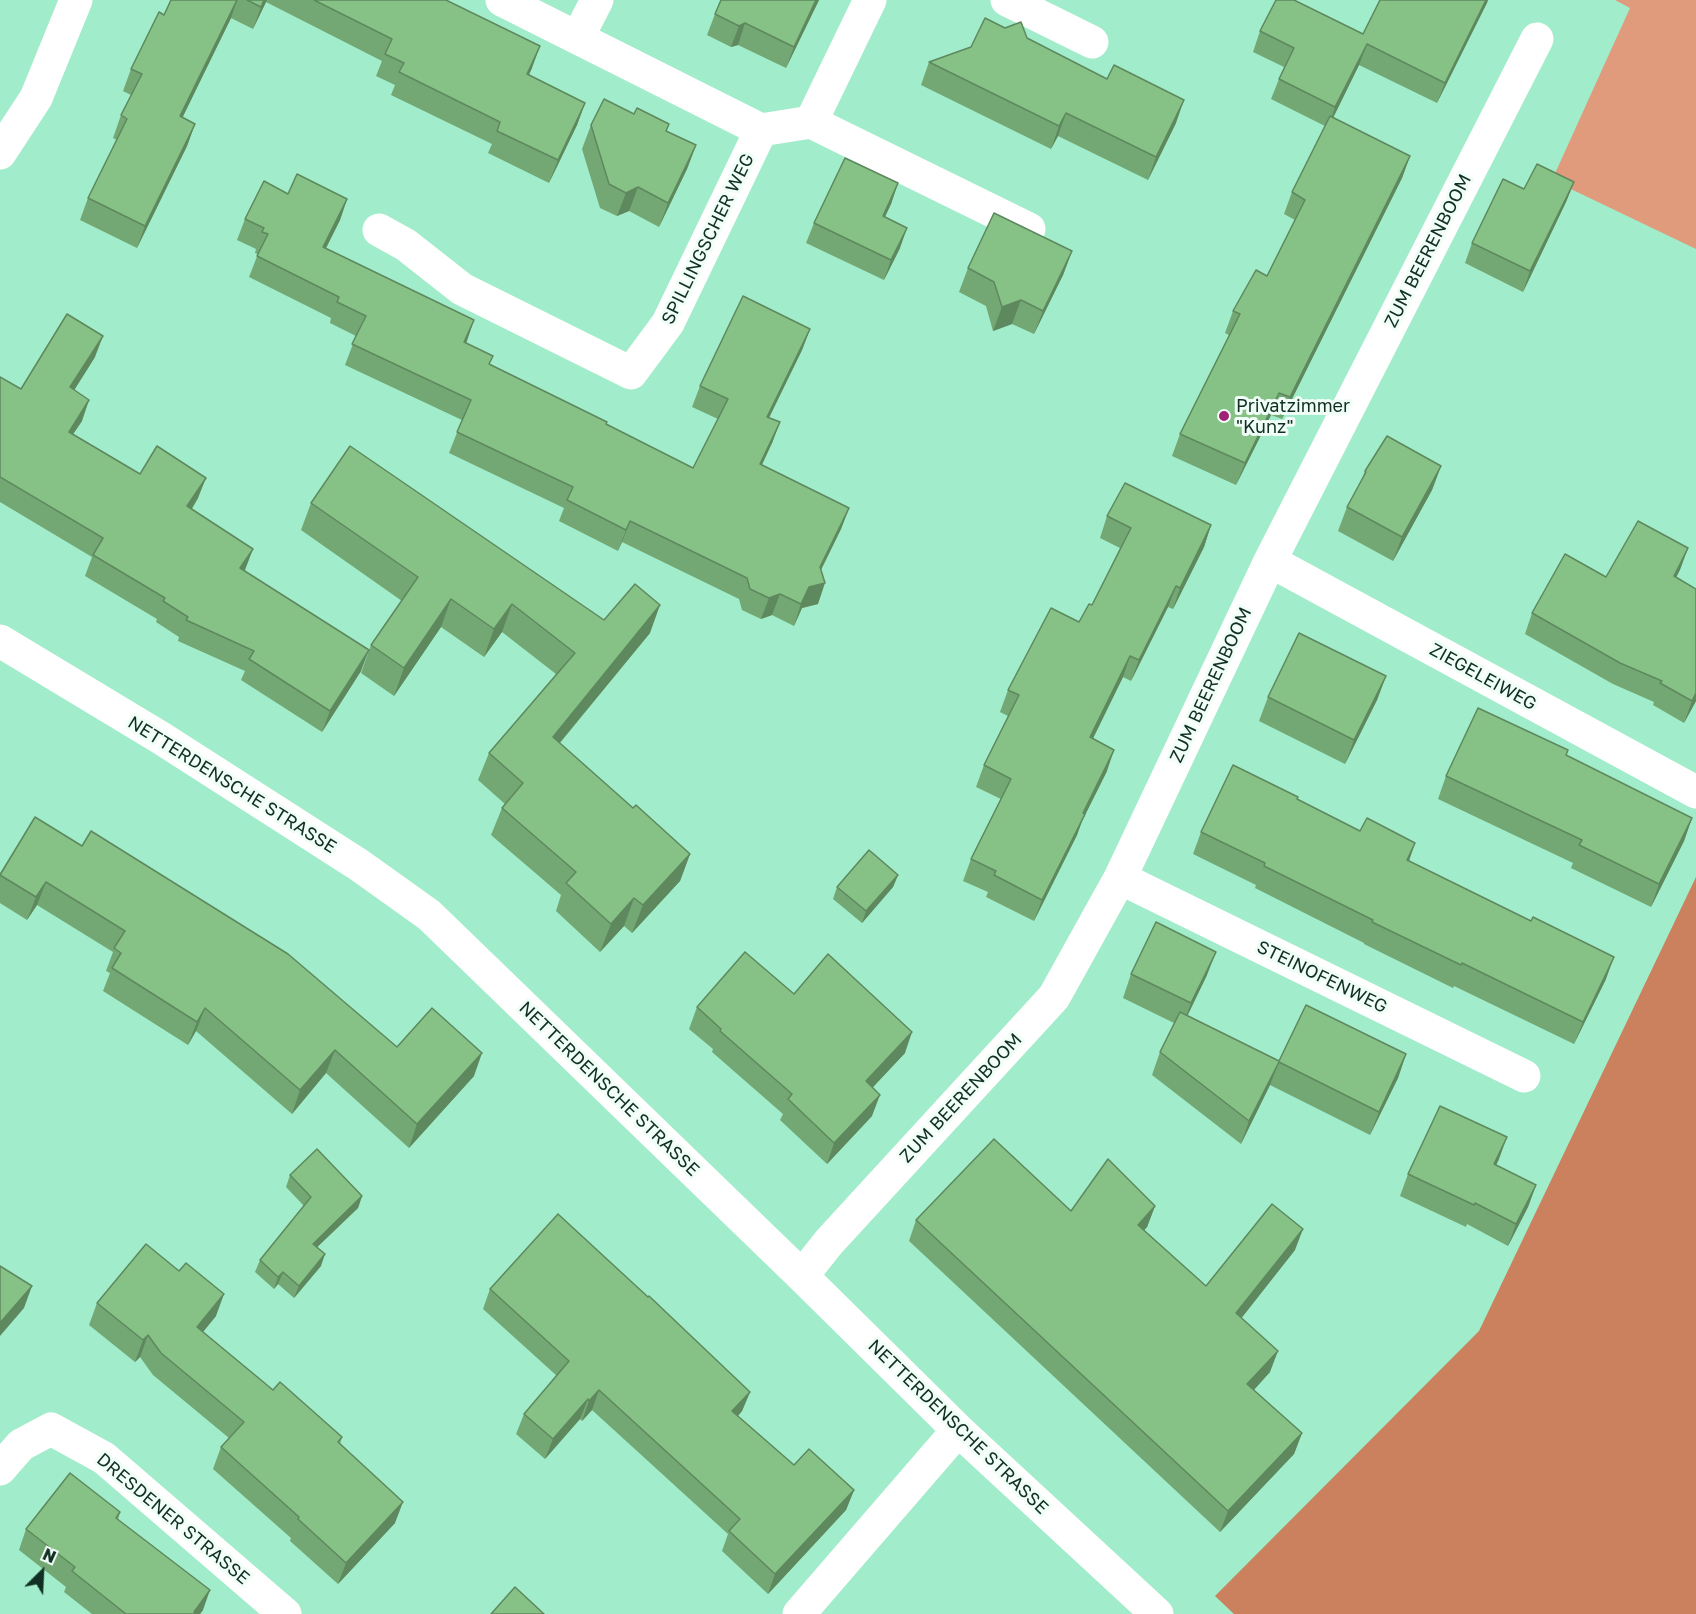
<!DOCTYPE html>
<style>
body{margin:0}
#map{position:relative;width:1696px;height:1614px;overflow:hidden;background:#a1ecca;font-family:"Golos Text",sans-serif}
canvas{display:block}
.north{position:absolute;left:12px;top:1542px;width:60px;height:60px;-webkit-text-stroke:4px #f0fef7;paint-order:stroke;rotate:24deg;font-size:16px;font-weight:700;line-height:24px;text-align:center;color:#113023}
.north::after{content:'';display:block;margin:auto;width:21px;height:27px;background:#113023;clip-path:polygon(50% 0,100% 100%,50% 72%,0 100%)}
</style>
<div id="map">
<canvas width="1696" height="1614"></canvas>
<div class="north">N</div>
</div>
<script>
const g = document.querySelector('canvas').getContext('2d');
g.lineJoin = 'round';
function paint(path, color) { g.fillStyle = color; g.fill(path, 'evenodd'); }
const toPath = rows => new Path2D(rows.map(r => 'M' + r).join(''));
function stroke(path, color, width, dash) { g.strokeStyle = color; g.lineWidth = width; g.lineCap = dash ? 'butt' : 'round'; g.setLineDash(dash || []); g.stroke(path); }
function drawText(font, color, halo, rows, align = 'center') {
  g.font = font + ' "Golos Text",sans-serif'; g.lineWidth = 6; g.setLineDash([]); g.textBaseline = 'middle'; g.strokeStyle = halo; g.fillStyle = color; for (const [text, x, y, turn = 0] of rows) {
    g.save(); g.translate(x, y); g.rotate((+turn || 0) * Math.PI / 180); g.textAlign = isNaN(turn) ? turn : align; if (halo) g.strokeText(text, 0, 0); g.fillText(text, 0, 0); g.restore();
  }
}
const green = toPath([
 [1615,0,1696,0,1696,249,1552,180,1630,8]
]);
const forest = toPath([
 [1696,877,1696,1614,1234,1614,1215,1596,1479,1331]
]);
const minor = toPath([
 [502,0,761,130,811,122,1029,229],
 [1007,0,1092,42],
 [578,37,597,0],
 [811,122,870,0],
 [0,153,36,98,76,0],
 [379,230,406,245,462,289,631,373,668,323,761,130],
 [1270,561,1696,792],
 [0,641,161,738,359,865,429,915,802,1276,958,1430,1157,1614],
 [1120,878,1524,1076],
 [802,1276,829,1242,1054,997,1120,878,1270,561,1537,39],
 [0,1469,21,1445,51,1429,104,1458,285,1614],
 [799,1614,958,1430]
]);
const wall = toPath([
 [171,0,446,0,532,68,529,75,585,103,577,125,549,183,488,153,492,144,391,95,395,85,376,76,382,61,266,2,253,29,231,18,182,118,195,124,187,146,137,248,80,220,88,198,117,140,113,138,121,115,131,95,123,91,131,69,164,15],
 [721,0,819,0,786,68,738,45,731,47,707,35,715,14],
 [1380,0,1488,0,1437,103,1359,65,1333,118,1410,156,1402,178,1282,419,1271,415,1236,485,1172,456,1180,434,1229,335,1225,333,1233,311,1267,276,1295,220,1284,214,1292,192,1325,126,1271,99,1279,79,1284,67,1253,52,1260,31,1363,34],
 [1005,28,1027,38,1176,123,1148,180,1058,136,1051,149,921,85,929,62,971,47],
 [634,114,669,124,666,131,696,145,687,169,659,227,629,211,617,216,600,208,582,149,591,125],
 [1574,182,1566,202,1523,292,1465,263,1472,243,1524,189],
 [898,183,891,204,885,217,900,248,884,280,806,243,814,223],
 [288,194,347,199,340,220,326,248,466,343,493,356,489,365,693,468,718,419,692,407,700,386,810,329,802,350,769,418,780,422,772,443,762,465,849,508,841,529,821,570,818,604,802,608,794,626,772,615,761,619,742,610,739,599,622,542,618,551,559,521,564,508,449,453,462,420,345,365,356,336,330,323,331,318,249,277,258,254,255,253,256,249,237,240,245,219],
 [1072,251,1063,275,1034,334,1012,324,993,331,986,306,959,292,968,268],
 [95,357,74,390,82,421,73,434,140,474,198,498,192,509,245,571,361,671,322,732,241,680,245,671,178,641,179,637,156,622,157,619,85,576,92,557,0,502,0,377,21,389],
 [1441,466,1432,490,1393,561,1338,531,1347,507,1361,481,1365,471],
 [311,503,604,620,650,633,560,743,633,808,690,854,680,881,632,933,624,926,600,952,556,911,561,895,491,835,502,808,505,804,478,780,489,753,556,674,502,632,484,657,441,627,394,696,361,673,371,645,402,601,301,530],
 [1107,516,1211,525,1204,547,1173,609,1168,607,1131,681,1123,677,1093,738,1107,771,1082,821,1077,835,1034,921,986,897,988,892,963,881,971,859,1001,799,976,787,984,765,1008,716,1000,712,1008,690,1079,622,1092,605,1120,548,1100,538],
 [1688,548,1676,577,1696,589,1696,701,1684,723,1653,705,1654,702,1613,684,1525,634,1532,613,1606,577],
 [1386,676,1377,700,1345,764,1259,721,1268,697],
 [1566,755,1692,818,1684,841,1651,907,1571,868,1573,863,1438,799,1446,776],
 [1297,799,1360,831,1415,843,1409,861,1606,979,1574,1044,1454,986,1453,988,1364,944,1364,943,1255,888,1256,885,1193,854,1201,832],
 [35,817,397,1047,474,1076,409,1148,326,1073,292,1114,196,1031,188,1045,103,991,110,973,106,971,113,952,37,905,27,920,0,903,0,873],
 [898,875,893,887,862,923,833,899,837,887],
 [1131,974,1207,975,1187,1016,1279,1061,1406,1054,1398,1078,1370,1135,1270,1085,1241,1144,1152,1075,1160,1052,1174,1023,1123,998],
 [794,994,905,1053,873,1087,872,1116,827,1164,780,1120,783,1114,712,1052,713,1049,689,1029,697,1007],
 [1499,1159,1496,1165,1536,1185,1528,1207,1508,1246,1467,1224,1466,1227,1400,1196,1408,1174],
 [290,1175,362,1196,358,1208,317,1247,321,1266,294,1298,278,1284,274,1289,255,1272,260,1260,304,1206,286,1187],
 [1155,1206,1147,1227,1144,1230,1206,1286,1295,1250,1241,1318,1270,1372,1254,1390,1302,1433,1294,1454,1220,1532,909,1241,916,1220],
 [179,1271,216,1316,203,1332,273,1390,342,1437,340,1444,395,1523,338,1584,290,1541,291,1538,213,1469,221,1447,229,1438,153,1375,140,1357,135,1362,89,1325,97,1303],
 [490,1289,750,1392,742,1411,738,1416,794,1465,854,1490,846,1510,768,1594,722,1551,728,1534,592,1410,582,1421,580,1419,545,1459,516,1434,524,1414,557,1376,483,1309],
 [120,1512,118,1520,203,1610,200,1614,92,1614,64,1592,66,1587,19,1550,26,1529]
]);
const shadedWall = toPath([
 [237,0,231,18,172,139,180,116],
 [264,0,267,0,253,29,261,7],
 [816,0,819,0,786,68,794,47],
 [1486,0,1488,0,1487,3,1437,103,1445,83],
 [745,23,738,45,731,47,739,26],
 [1367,44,1359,65,1328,128,1335,107],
 [540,46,532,68,518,96,527,74],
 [1184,100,1176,123,1148,180,1156,157],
 [585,103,577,125,549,183,558,160],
 [1066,113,1058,136,1051,149,1059,126],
 [195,124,187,146,137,248,145,226],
 [696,145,687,169,659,227,668,203],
 [1410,156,1402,178,1282,419,1290,397],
 [1574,182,1566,202,1523,292,1530,271],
 [898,183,891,204,875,237,883,216],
 [638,187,629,211,617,216,626,193],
 [347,199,340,220,316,268,323,247],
 [907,228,900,248,884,280,891,260],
 [1072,251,1063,275,1034,334,1043,311],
 [1021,300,1012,324,993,331,1002,307],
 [474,320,467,341,456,363,464,342],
 [810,329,802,350,759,438,767,417],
 [103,336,95,357,63,408,70,387],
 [1279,393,1271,415,1236,485,1245,463],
 [89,400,82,421,61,452,69,432],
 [780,422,772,443,752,485,760,464],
 [1441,466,1432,490,1393,561,1402,537],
 [206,478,198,498,180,527,187,506],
 [849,508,841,529,813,586,825,583,818,604,802,608,794,626,801,604],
 [630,521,622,542,618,551,626,530],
 [1211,525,1204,547,1173,609,1180,588],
 [1688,548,1680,570,1666,597,1674,576],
 [253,549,245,570,233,589,240,568],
 [1176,586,1168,607,1131,681,1139,660],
 [780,594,772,615,761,619,769,598],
 [451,599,441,627,394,696,404,668],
 [512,604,502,632,484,657,494,629],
 [660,605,650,633,542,764,553,737],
 [369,650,361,671,322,732,330,711],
 [1130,656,1123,677,1083,759,1090,737],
 [1386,676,1377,700,1345,764,1354,740],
 [1696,693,1696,701,1684,723,1692,701],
 [1114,750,1107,771,1082,821,1077,835,1034,921,1042,900],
 [1692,818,1684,841,1651,907,1659,884],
 [1415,843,1407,866,1407,860],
 [690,854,680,881,632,933,643,905],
 [898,875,893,887,862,923,866,911],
 [46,882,37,905,27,920,36,897],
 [634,898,624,926,600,952,611,924],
 [1216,952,1207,975,1182,1027,1191,1003],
 [1614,957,1606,979,1574,1044,1583,1022],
 [205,1008,196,1031,188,1045,197,1022],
 [912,1032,905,1053,859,1102,866,1081],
 [335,1050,326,1073,292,1114,300,1090],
 [482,1053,474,1076,409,1148,417,1124],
 [1406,1054,1398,1078,1370,1135,1379,1112],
 [1279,1062,1270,1085,1241,1144,1249,1121],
 [880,1095,872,1116,827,1164,834,1143],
 [1507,1137,1499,1159,1486,1186,1494,1164],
 [1536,1185,1528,1207,1508,1246,1516,1224],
 [362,1196,358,1208,308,1256,313,1244],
 [1155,1206,1147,1227,1130,1246,1138,1225],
 [1303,1229,1295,1250,1229,1334,1236,1313],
 [325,1254,321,1266,294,1298,299,1286],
 [283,1272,278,1284,274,1289,278,1277],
 [32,1286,24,1308,0,1336,0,1323],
 [224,1294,216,1316,189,1349,197,1327],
 [148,1335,140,1357,135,1362,143,1340],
 [1278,1351,1270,1372,1239,1406,1247,1384],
 [599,1390,592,1410,582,1421,589,1401],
 [750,1392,742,1411,725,1431,732,1411],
 [588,1399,580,1419,545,1459,553,1439],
 [1302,1433,1294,1454,1220,1532,1228,1511],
 [854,1490,846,1510,768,1594,775,1574],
 [403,1502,395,1523,338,1584,346,1563],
 [210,1590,203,1610,200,1614,193,1614]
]);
const building = toPath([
 [171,0,237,0,180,116,195,124,145,226,88,198,127,119,121,115,142,74,131,69,159,12,164,15,171,0],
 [247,0,264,0,261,7,247,0],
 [314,0,446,0,540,46,527,74,585,103,558,160,497,131,500,122,399,72,404,63,385,54,392,39,314,0],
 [721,0,816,0,794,47,745,23,739,26,715,14,721,0],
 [1276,0,1294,0,1363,34,1380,0,1486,0,1445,83,1367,44,1335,107,1279,79,1294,48,1260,31,1276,0],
 [985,18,1005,28,1021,22,1027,38,1107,79,1114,65,1184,100,1156,157,1066,113,1059,126,929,62,971,47,985,18],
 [604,99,634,114,637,108,669,124,666,131,696,145,668,203,638,187,626,193,609,184,591,125,604,99],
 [1330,116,1410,156,1290,397,1279,393,1245,463,1180,434,1240,314,1233,311,1256,270,1267,276,1305,200,1292,192,1330,116],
 [845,158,898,183,883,216,907,228,891,260,814,223,845,158],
 [1537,164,1574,182,1530,271,1472,243,1503,179,1524,189,1537,164],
 [297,174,347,199,323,247,474,320,464,342,493,356,489,364,607,422,606,424,693,468,728,399,700,386,743,296,810,329,767,417,780,422,760,464,849,508,820,567,825,583,809,587,801,604,780,594,769,598,750,589,747,578,630,521,626,530,567,500,573,487,457,432,471,400,352,344,366,316,337,302,339,297,257,256,268,234,262,232,264,228,245,219,264,181,288,194,297,174],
 [994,213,1072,251,1043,311,1021,300,1002,307,994,282,968,268,994,213],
 [67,314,103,336,70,387,89,400,69,432,140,474,157,446,206,478,187,506,253,549,240,568,369,650,330,711,249,659,254,651,186,620,188,617,163,601,165,598,93,555,103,538,0,477,0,377,21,389,67,314],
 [1387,436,1441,466,1402,537,1347,507,1366,472,1365,471,1387,436],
 [350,446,604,620,635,584,660,605,553,737,633,808,636,805,690,854,643,905,634,898,611,924,566,883,576,872,502,808,523,783,489,753,575,653,512,604,494,629,451,599,404,668,371,645,418,577,311,503,350,446],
 [1125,483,1211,525,1180,588,1176,586,1139,660,1130,656,1090,737,1114,750,1083,813,1085,814,1042,900,994,875,996,871,971,859,1011,779,984,765,1019,695,1008,690,1051,608,1079,622,1089,604,1092,605,1131,528,1107,516,1125,483],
 [1638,521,1688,548,1674,576,1696,589,1696,693,1692,701,1660,683,1662,681,1620,663,1532,613,1565,554,1606,577,1638,521],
 [1299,633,1386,676,1354,740,1268,697,1299,633],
 [1478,708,1568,750,1566,755,1692,818,1659,884,1579,845,1582,840,1446,776,1478,708],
 [1233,765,1298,797,1297,799,1360,831,1367,818,1415,843,1407,860,1531,921,1533,917,1614,957,1583,1022,1462,963,1461,965,1372,922,1373,920,1264,866,1265,863,1201,832,1233,765],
 [35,817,82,846,91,831,288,954,397,1047,432,1008,482,1053,417,1124,335,1050,300,1090,205,1008,197,1022,112,968,121,953,114,948,125,931,46,882,36,897,0,875,35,817],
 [869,850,898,875,866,911,837,887,869,850],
 [1156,922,1216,952,1191,1003,1131,974,1156,922],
 [745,952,794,994,828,954,912,1032,866,1081,880,1095,834,1143,788,1099,792,1094,720,1031,721,1029,697,1007,745,952],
 [1306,1005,1406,1054,1379,1112,1279,1062,1249,1121,1160,1052,1180,1012,1279,1061,1306,1005],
 [1440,1106,1507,1137,1494,1164,1536,1185,1516,1224,1475,1203,1474,1205,1408,1174,1440,1106],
 [994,1139,1071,1211,1108,1159,1155,1206,1138,1225,1206,1286,1272,1204,1303,1229,1236,1313,1278,1351,1247,1384,1302,1433,1228,1511,916,1220,994,1139],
 [317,1149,362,1196,313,1244,325,1254,299,1286,283,1272,278,1277,260,1260,311,1197,290,1175,317,1149],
 [558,1214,648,1297,649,1296,750,1392,732,1411,794,1465,809,1449,854,1490,775,1574,729,1531,740,1519,599,1390,589,1401,588,1399,553,1439,524,1414,569,1361,490,1289,558,1214],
 [146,1244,179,1271,186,1263,224,1294,197,1327,273,1390,280,1382,342,1437,338,1442,403,1502,346,1563,298,1519,299,1517,221,1447,244,1422,161,1353,148,1335,143,1340,97,1303,146,1244],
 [0,1266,32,1286,0,1323,0,1266],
 [70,1473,120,1512,116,1518,210,1590,194,1612,197,1614,126,1614,72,1571,75,1567,26,1529,70,1473],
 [515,1587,544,1614,491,1614,515,1587]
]);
const markers = [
 [1224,416,6,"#9f2276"]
];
const streetNames = [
 ["SPILLINGSCHER WEG",708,239,-64],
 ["ZUM BEERENBOOM",1428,251,-63],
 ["ZIEGELEIWEG",1483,677,29],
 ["ZUM BEERENBOOM",1211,685,-65],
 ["NETTERDENSCHE STRASSE",232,785,32],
 ["STEINOFENWEG",1322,977,26],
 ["NETTERDENSCHE STRASSE",609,1089,44],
 ["ZUM BEERENBOOM",961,1098,-47],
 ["NETTERDENSCHE STRASSE",958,1427,44],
 ["DRESDENER STRASSE",173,1519,40]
];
const poiNames = [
 ["Privatzimmer",1236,406],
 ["\"Kunz\"",1236,427]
];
paint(green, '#e09b7d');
paint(forest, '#cb805e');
stroke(minor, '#fff', 33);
paint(wall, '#73a773');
paint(shadedWall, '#5e885e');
paint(building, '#86c286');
stroke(building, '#5e885e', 1.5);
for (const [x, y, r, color] of markers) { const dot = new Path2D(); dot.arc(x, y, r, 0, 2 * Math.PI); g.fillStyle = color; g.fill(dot); stroke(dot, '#f0fef7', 2); }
drawText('18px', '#113023', '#f0fef7', streetNames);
drawText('18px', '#113023', '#f0fef7', poiNames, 'left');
</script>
